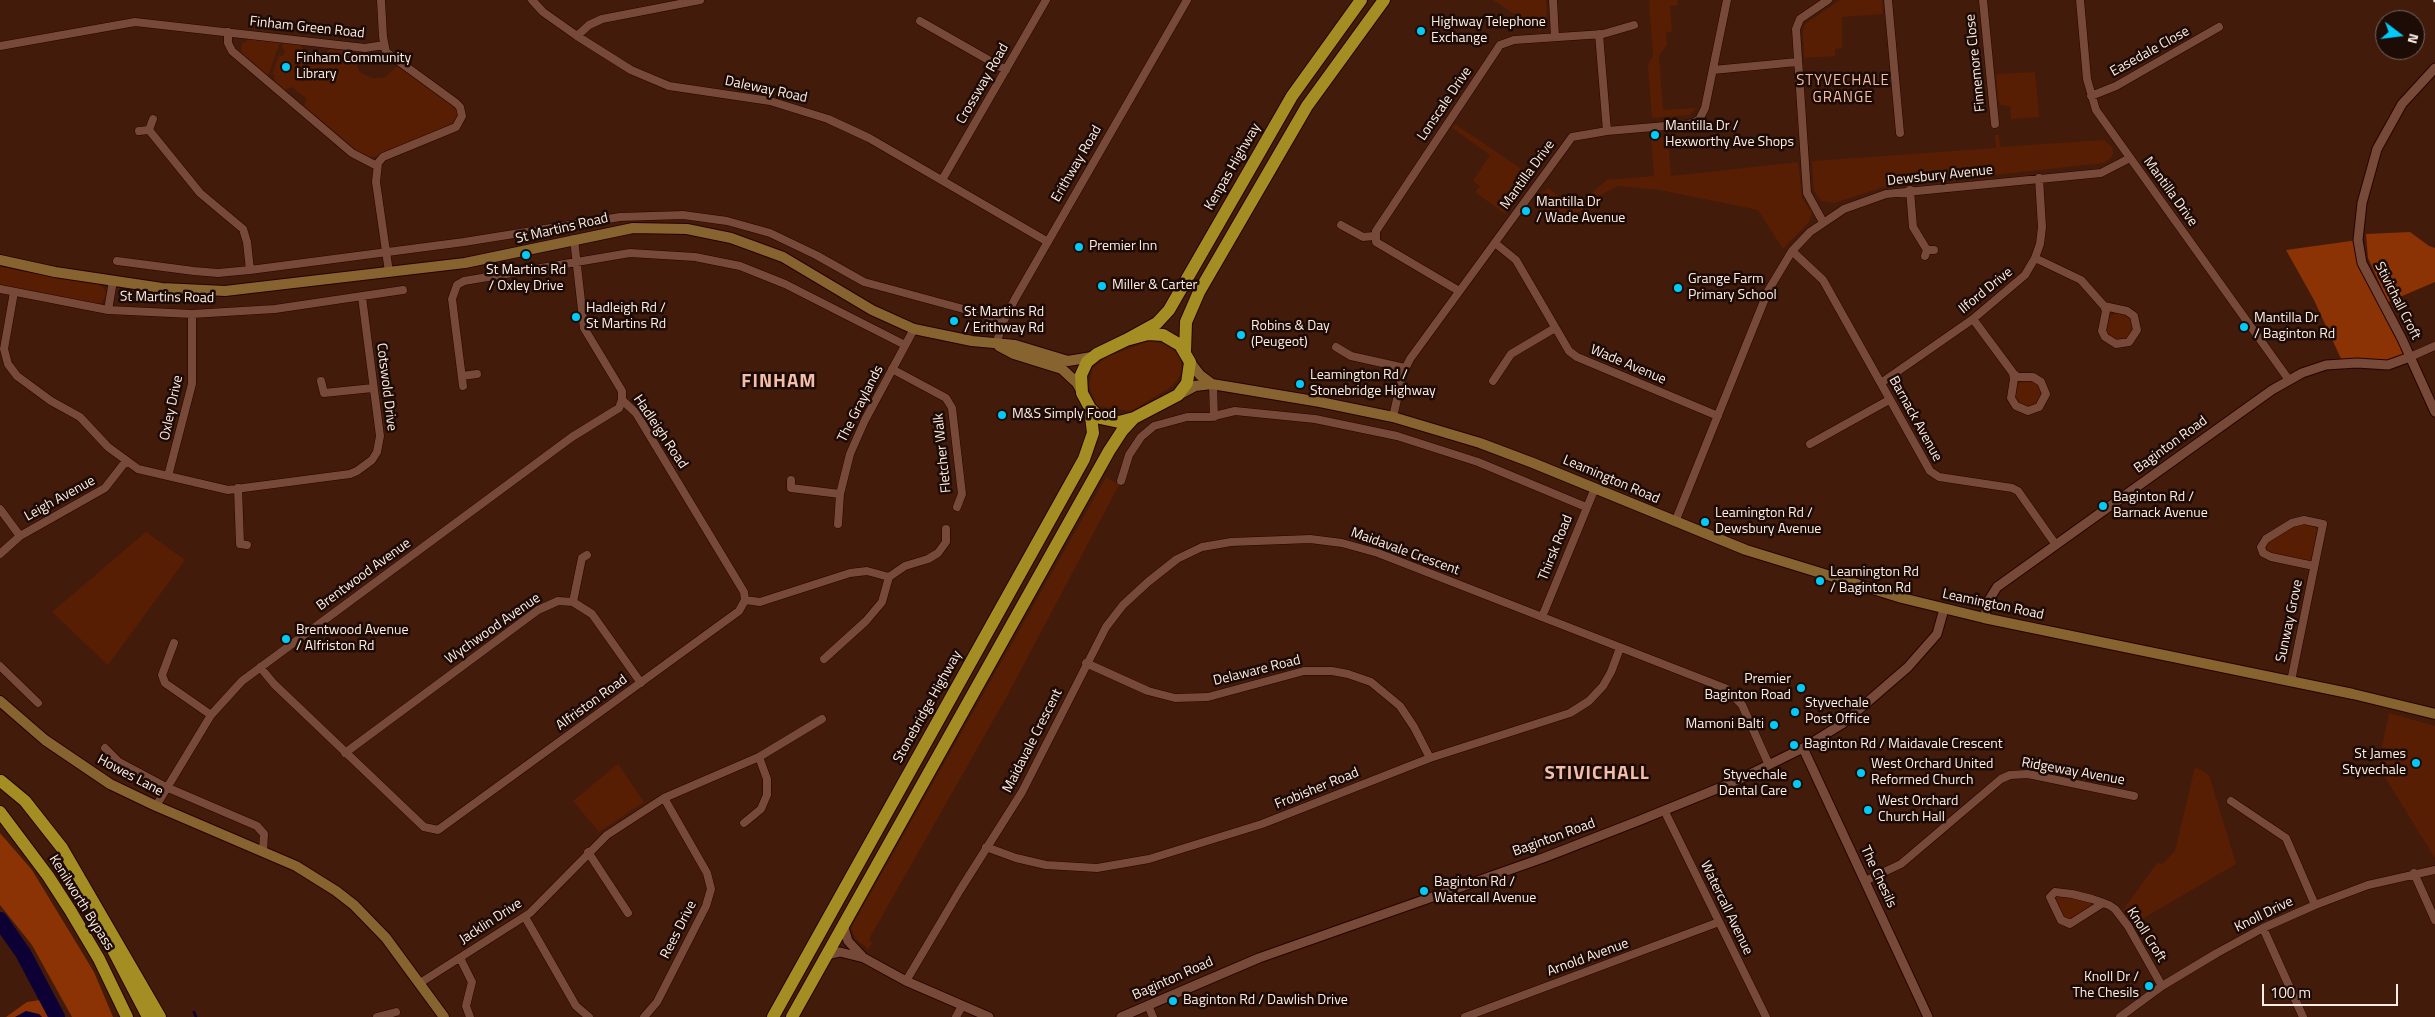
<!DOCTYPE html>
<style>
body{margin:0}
#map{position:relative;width:2435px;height:1017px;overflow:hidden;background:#431b0a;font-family:"Titillium Web",sans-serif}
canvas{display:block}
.north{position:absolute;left:2375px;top:10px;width:50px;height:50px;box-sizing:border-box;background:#1d0b05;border:1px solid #77655f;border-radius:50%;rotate:105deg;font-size:14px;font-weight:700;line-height:20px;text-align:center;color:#feede7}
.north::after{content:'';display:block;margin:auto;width:18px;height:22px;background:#02cbf9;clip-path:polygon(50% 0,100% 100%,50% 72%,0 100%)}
.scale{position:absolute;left:2262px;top:984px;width:136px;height:22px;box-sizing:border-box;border:2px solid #feede7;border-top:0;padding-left:6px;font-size:15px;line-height:18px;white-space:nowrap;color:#feede7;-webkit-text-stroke:4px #1d0b05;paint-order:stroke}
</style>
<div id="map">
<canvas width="2435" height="1017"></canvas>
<div class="north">N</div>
<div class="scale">100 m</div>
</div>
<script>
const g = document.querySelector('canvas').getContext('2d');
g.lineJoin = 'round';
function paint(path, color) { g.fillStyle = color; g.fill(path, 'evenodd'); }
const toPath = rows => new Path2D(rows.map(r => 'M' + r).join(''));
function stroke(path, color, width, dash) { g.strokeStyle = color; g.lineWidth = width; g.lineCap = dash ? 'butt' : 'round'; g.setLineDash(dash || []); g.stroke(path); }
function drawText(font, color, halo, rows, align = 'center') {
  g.font = font + ' "Titillium Web",sans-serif'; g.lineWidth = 5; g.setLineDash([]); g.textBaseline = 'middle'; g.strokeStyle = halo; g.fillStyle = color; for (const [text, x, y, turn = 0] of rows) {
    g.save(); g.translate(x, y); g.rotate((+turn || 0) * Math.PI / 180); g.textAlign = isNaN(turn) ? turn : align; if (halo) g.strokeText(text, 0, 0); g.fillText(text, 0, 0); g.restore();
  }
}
const green = toPath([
 [1493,0,1546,0,1547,20,1545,27,1540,31],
 [1649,0,1677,0,1678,5,1670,6,1672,32,1666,32,1667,45,1659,56,1663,110,1696,108,1689,115,1652,118,1648,65,1653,56],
 [1840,0,1882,0,1883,14,1842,17,1842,48,1835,49,1835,56,1804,58,1803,31,1805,24],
 [249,39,280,42,268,76,241,53,242,44],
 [283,42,301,45,305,53,325,56,329,49,355,52,358,69,361,73,372,78,384,78,397,66,453,106,459,115,455,124,380,156,369,157,362,155,304,106,307,99,292,87,284,90,274,81,275,75,272,74,279,55,283,56,285,50,282,48],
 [2035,72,2039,117,2011,119,2010,106,2001,105,1998,100,1996,74],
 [1455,124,1532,176,1505,214,1475,192,1480,186,1473,181,1490,155,1452,128],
 [1995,135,1999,135,2000,147,2104,140,2112,147,2113,153,2112,157,2104,163,1884,187,1834,203,1821,201,1814,191,1812,161,1996,148],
 [1668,137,1671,176,1798,162,1802,198,1812,213,1809,222,1783,249,1758,210,1660,190,1618,186,1597,197,1581,211,1551,221,1538,198,1548,188,1574,208,1607,180,1654,176,1651,138],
 [0,265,98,284,105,289,106,295,101,303,95,304,0,285],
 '2106 327a14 14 0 1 1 28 0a14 14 0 1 1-28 0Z',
 [1149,341,1164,344,1177,353,1181,361,1182,371,1176,382,1168,389,1131,411,1097,406,1089,386,1093,368,1107,357],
 '2014 394a14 14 0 1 1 28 0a14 14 0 1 1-28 0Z',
 [1106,477,1119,485,1007,696,869,939,872,943,868,949,855,938,851,928],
 [2301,523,2313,525,2317,529,2311,562,2273,555,2267,551,2266,546,2270,540],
 [146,532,185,560,108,665,52,612],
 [2389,713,2435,726,2435,858,2378,766],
 [618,764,644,802,599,832,573,801],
 [2195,767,2209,775,2236,864,2132,925,2123,910,2157,863,2162,864,2175,851],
 [2057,895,2091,902,2093,905,2069,920,2064,918,2054,898]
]);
const forest = toPath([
 [2410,232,2429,246,2435,248,2435,282,2388,302,2368,258,2366,234],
 [2358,240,2360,256,2406,347,2403,360,2343,363,2314,300,2286,250],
 [0,833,32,870,94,972,113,1017,72,1017,32,945,0,905],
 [40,1000,49,1017,6,1017,27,1002]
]);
const water = toPath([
 [26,1011,39,1014,42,1017,15,1017]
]);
const stream = toPath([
 [194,1012,196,1017]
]);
const river = toPath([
 [0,920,23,953,57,1017]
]);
const minor = toPath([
 [381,0,383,37,386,52,456,103,460,107,462,116,456,127,383,157,378,163,376,182,389,272],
 [532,0,543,12,577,36,631,70,669,86,770,101,828,119,869,138,1048,242],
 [1553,0,1555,37],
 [1888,0,1900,133],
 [1983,0,1995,124],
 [2080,0,2087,79,2096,110,2289,380],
 [920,21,1006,70],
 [228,32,228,43,232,51,352,153,377,166],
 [1599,34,1607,131],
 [577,36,589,25,602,19,700,0],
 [0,46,135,22,365,48,384,45],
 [1713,70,1797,62],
 [2091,96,2116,86,2219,27],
 [149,130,200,193,243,229,247,242,250,270],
 [139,131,149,130,153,119],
 [942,180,1046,0],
 [1910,190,1913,227,1927,250],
 [1823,222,1807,193,1796,29,1800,19,1828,0],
 [1341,225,1363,237,1374,236],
 [1495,243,1516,260,1569,351,1577,357,1718,416],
 [1792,251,1823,280,1930,471,1939,477,2012,488,2018,491,2056,545],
 [1925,256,1927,250,1934,250],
 [2035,258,2081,280,2104,306,2127,311,2134,316,2137,330,2129,342,2116,344,2105,337,2102,331,2106,311,2104,306],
 [117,261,194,271,218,273,250,270,464,242,620,217,683,215,727,221,770,233,816,255,864,282,1004,320],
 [0,289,108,310,192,314,275,309,403,290],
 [1459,291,1376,242,1376,231,1500,45,1514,40,1603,34,1634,25],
 [14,292,4,349,8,364,17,376,51,401,80,417,108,447,138,469,228,490,350,474,357,471,372,460,377,452,380,436,362,297],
 [108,310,113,281],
 [1973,319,2013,373,2018,377,2033,377,2041,382,2046,394,2039,407,2028,411,2016,406,2011,398,2014,379,2013,373],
 [996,344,1004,320,1015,299,1187,0],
 [1336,347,1351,356,1405,368],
 [2410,357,2435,346],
 [892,369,946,398,952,408,962,494,957,507],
 [462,376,477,374],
 [321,381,324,393,373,388],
 [1493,381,1511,354,1555,328],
 [1881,383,1973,319,2025,275,2035,258,2040,244,2042,227,2039,178],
 [1213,385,1214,417],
 [463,386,452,299,457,285,464,281,630,253,695,257,740,266,785,284,905,345],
 [1393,417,1403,373,1410,359,1572,137,1607,131,1689,124,1699,120,1705,108,1727,0],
 [1810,444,1889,400],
 [168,476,192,384,192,314],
 [791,480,791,488,840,494],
 [1121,481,1129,455,1141,437,1154,426,1187,417,1210,417,1235,411,1315,419,1397,436,1478,462,1586,507],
 [238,488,240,544,247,545],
 [0,509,20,536],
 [1675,522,1768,291,1792,251,1810,232,1844,209,1886,194,2101,173,2130,158],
 [838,524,840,494,850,454,865,420,914,329],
 [0,554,20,536,105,488,126,461],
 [889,577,905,566,928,559,938,553,946,542,946,529],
 [745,600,760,602,850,573,867,571,889,577,882,602,866,621,824,659],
 [573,602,582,558,587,555],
 [1542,617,1595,488],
 [174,643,162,675,165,683,211,715],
 [1086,663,1148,691,1175,698,1208,697,1304,671,1332,671,1348,674,1371,682,1400,706,1414,727,1430,758],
 [0,666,38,703],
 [260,667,274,684,424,827,438,830,739,611,745,600,744,592,636,413,622,400],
 [2291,681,2323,524,2304,520,2292,523,2266,539,2261,547,2263,553,2271,557,2314,566],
 [105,748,119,762,166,787,257,826,264,834,263,851],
 [345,753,538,610,558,601,573,602,592,614,641,683],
 [2231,801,2286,838,2315,905],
 [156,806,211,715,242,681,572,437,619,408,622,400,622,391,584,328,574,239],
 [1664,810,1766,1017],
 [744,823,761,809,767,795,767,779,759,757],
 [986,847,1016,858,1046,865,1097,868,1149,859,1262,824,1430,758,1570,713,1589,701,1603,686,1611,672,1620,648],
 [588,852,628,913],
 [2414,873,2435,920],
 [1865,881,1901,864,2001,779,2010,775,2028,774,2134,796],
 [2103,903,2070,924,2061,920,2050,897,2055,892,2072,894,2092,899,2098,901,2103,903,2109,905,2115,909,2128,926,2162,986],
 [525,917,576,1006,589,1017],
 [2263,928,2303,1017],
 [460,958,472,982,466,1006,470,1017],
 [906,981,960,890,1022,792,1106,627,1123,605,1148,582,1177,559,1202,547,1231,542,1310,539,1342,543,1378,553,1727,689,1742,705,1769,765],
 [420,983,530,913,607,835,664,798,759,757,822,719],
 [1148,1005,1153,1017],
 [377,1017,396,1012],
 [644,1017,657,1002,706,906,711,889,707,873,664,798],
 [956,1017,962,1006],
 [1465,1017,1719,922],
 [2120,1017,2162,986,2217,953,2263,928,2315,905,2368,885,2435,870]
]);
const tertiary = toPath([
 [2435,68,2402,104,2377,149,2362,203,2358,240,2362,263,2402,339,2435,412],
 [1984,618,1989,600,1997,587,2272,390,2302,373,2326,365,2357,363,2388,365,2410,357],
 [1803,748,1928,1017],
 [843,924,848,941,862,956],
 [826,955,840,952,864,958,906,981,989,1017],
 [1121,1017,1259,958,1543,858,1638,821,1734,782,1803,748,1842,724,1908,667,1937,634,1944,609]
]);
const secondary = toPath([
 [0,260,55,272,162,288,225,291,465,263,633,228,687,229,731,238,783,257,872,310,914,329,972,341,1015,345,1068,361,1092,357],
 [999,346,1014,354,1062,369,1077,383,1082,392],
 [1190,362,1200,375,1212,384],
 [1180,394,1195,386,1212,384,1320,402,1393,417,1480,443,1533,463,1746,550,1902,598,1984,618,2353,694,2435,714],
 [0,701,45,740,110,784,156,806,296,866,336,891,354,905,386,938,444,1017]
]);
const trunk = toPath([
 [1148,334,1163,335,1180,345,1190,362,1187,383,1178,395,1134,418,1119,422,1100,418,1090,408,1082,393,1081,375,1087,362,1097,354,1126,340,1148,334],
 [1126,340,1157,323,1169,310,1292,96,1361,0],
 [1185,352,1186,322,1199,292,1307,106,1384,0],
 [1,781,25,801,62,848,160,1017],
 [0,812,48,876,70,910,99,959,127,1017],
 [112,948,148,1017],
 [773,1017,1084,459,1093,433,1090,408],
 [792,1017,1109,451,1122,431,1134,418]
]);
const rail = toPath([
 [2434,0,2435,2]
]);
const markers = [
 [1421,31,5,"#02cbf9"],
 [286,67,5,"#02cbf9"],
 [1655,135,5,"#02cbf9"],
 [1526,211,5,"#02cbf9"],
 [1079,247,5,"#02cbf9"],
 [526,255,5,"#02cbf9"],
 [1102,286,5,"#02cbf9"],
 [1678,288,5,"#02cbf9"],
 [576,317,5,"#02cbf9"],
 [954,321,5,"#02cbf9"],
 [2244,327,5,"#02cbf9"],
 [1241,335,5,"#02cbf9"],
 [1300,384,5,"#02cbf9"],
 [1002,415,5,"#02cbf9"],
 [2103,506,5,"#02cbf9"],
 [1705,522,5,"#02cbf9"],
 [1820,581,5,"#02cbf9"],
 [286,639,5,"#02cbf9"],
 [1801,688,5,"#02cbf9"],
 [1795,712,5,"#02cbf9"],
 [1774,725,5,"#02cbf9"],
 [1794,745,5,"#02cbf9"],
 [2416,763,5,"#02cbf9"],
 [1861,773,5,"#02cbf9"],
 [1797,784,5,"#02cbf9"],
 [1868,810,5,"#02cbf9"],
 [1424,891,5,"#02cbf9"],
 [2149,986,5,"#02cbf9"],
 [1173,1001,5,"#02cbf9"]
];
const poiNames = [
 ["Highway Telephone",1431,23],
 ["Exchange",1431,39],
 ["Finham Community",296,59],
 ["Library",296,75],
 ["Mantilla Dr /",1665,127],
 ["Hexworthy Ave Shops",1665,143],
 ["Mantilla Dr",1536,203],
 ["/ Wade Avenue",1536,219],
 ["Premier Inn",1089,247],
 ["St Martins Rd",526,271,"center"],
 ["/ Oxley Drive",526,287,"center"],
 ["Grange Farm",1688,280],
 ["Primary School",1688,296],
 ["Miller & Carter",1112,286],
 ["Hadleigh Rd /",586,309],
 ["St Martins Rd",586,325],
 ["St Martins Rd",964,313],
 ["/ Erithway Rd",964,329],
 ["Mantilla Dr",2254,319],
 ["/ Baginton Rd",2254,335],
 ["Robins & Day",1251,327],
 ["(Peugeot)",1251,343],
 ["Leamington Rd /",1310,376],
 ["Stonebridge Highway",1310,392],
 ["M&S Simply Food",1012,415],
 ["Baginton Rd /",2113,498],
 ["Barnack Avenue",2113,514],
 ["Leamington Rd /",1715,514],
 ["Dewsbury Avenue",1715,530],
 ["Leamington Rd",1830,573],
 ["/ Baginton Rd",1830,589],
 ["Brentwood Avenue",296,631],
 ["/ Alfriston Rd",296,647],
 ["Premier",1791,680,"right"],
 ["Baginton Road",1791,696,"right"],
 ["Styvechale",1805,704],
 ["Post Office",1805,720],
 ["Mamoni Balti",1764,725,"right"],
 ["Baginton Rd / Maidavale Crescent",1804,745],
 ["St James",2406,755,"right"],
 ["Styvechale",2406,771,"right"],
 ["West Orchard United",1871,765],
 ["Reformed Church",1871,781],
 ["Styvechale",1787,776,"right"],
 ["Dental Care",1787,792,"right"],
 ["West Orchard",1878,802],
 ["Church Hall",1878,818],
 ["Baginton Rd /",1434,883],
 ["Watercall Avenue",1434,899],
 ["Knoll Dr /",2139,978,"right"],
 ["The Chesils",2139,994,"right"],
 ["Baginton Rd / Dawlish Drive",1183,1001]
];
const streetNames = [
 ["Finham Green Road",307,28,6],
 ["Easedale Close",2150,52,-29],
 ["Finnemore Close",1976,63,-96],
 ["Crossway Road",983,84,-60],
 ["Daleway Road",766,90,12],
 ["Lonscale Drive",1445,104,-56],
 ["Erithway Road",1077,164,-60],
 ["Kenpas Highway",1233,167,-60],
 ["Mantilla Drive",1528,175,-54],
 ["Dewsbury Avenue",1940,176,-6],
 ["Mantilla Drive",2170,192,54],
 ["St Martins Road",562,229,-13],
 ["Ilford Drive",1986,291,-39],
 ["St Martins Road",167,298,1],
 ["Stivichall Croft",2397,301,63],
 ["Wade Avenue",1628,365,23],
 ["Cotswold Drive",386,387,83],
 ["The Graylands",861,404,-63],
 ["Oxley Drive",172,408,-78],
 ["Barnack Avenue",1915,419,61],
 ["Hadleigh Road",660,432,56],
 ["Baginton Road",2171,445,-36],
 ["Fletcher Walk",943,453,-96],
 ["Leamington Road",1611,480,23],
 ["Leigh Avenue",60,499,-29],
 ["Thirsk Road",1556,548,-68],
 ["Maidavale Crescent",1405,552,20],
 ["Brentwood Avenue",364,575,-36],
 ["Leamington Road",1993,605,12],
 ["Sunway Grove",2290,621,-78],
 ["Wychwood Avenue",493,629,-35],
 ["Delaware Road",1257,671,-14],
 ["Alfriston Road",592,703,-36],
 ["Stonebridge Highway",928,707,-61],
 ["Maidavale Crescent",1033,741,-63],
 ["Ridgeway Avenue",2073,772,10],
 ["Howes Lane",130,776,28],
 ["Frobisher Road",1317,789,-22],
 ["Baginton Road",1554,838,-20],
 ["The Chesils",1878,877,65],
 ["Kenilworth Bypass",81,903,58],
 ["Watercall Avenue",1726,908,64],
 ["Knoll Drive",2264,915,-26],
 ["Jacklin Drive",491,922,-33],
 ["Rees Drive",679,930,-63],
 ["Knoll Croft",2146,935,58],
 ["Arnold Avenue",1588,958,-20],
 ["Baginton Road",1173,979,-24]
];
const neighbourhoodNames = [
 ["STYVECHALE",1843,81],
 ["GRANGE",1843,98]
];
const districtNames = [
 ["FINHAM",779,382],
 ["STIVICHALL",1597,774]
];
paint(green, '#581e03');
paint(forest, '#8b3304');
paint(water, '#0c0035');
stroke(stream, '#0c0035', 2.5);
stroke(river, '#0c0035', 16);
stroke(minor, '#270300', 9);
stroke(tertiary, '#270300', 11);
stroke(secondary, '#270300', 12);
stroke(trunk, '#270300', 14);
stroke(minor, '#764938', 8);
stroke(tertiary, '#764938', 9);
stroke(secondary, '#876330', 10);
stroke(trunk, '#a48e23', 12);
stroke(rail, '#e3cfc7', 2.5, [10, 5]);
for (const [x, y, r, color] of markers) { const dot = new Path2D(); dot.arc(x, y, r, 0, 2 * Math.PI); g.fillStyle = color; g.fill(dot); stroke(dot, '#1d0b05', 2); }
drawText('14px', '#feede7', '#1d0b05', poiNames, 'left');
drawText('14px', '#feede7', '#1d0b05', streetNames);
g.letterSpacing = '1px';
drawText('15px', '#f3bda9', '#1d0b05', neighbourhoodNames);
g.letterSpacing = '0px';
g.letterSpacing = '1px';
drawText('bold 19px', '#f3bda9', '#1d0b05', districtNames);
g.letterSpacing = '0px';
</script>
